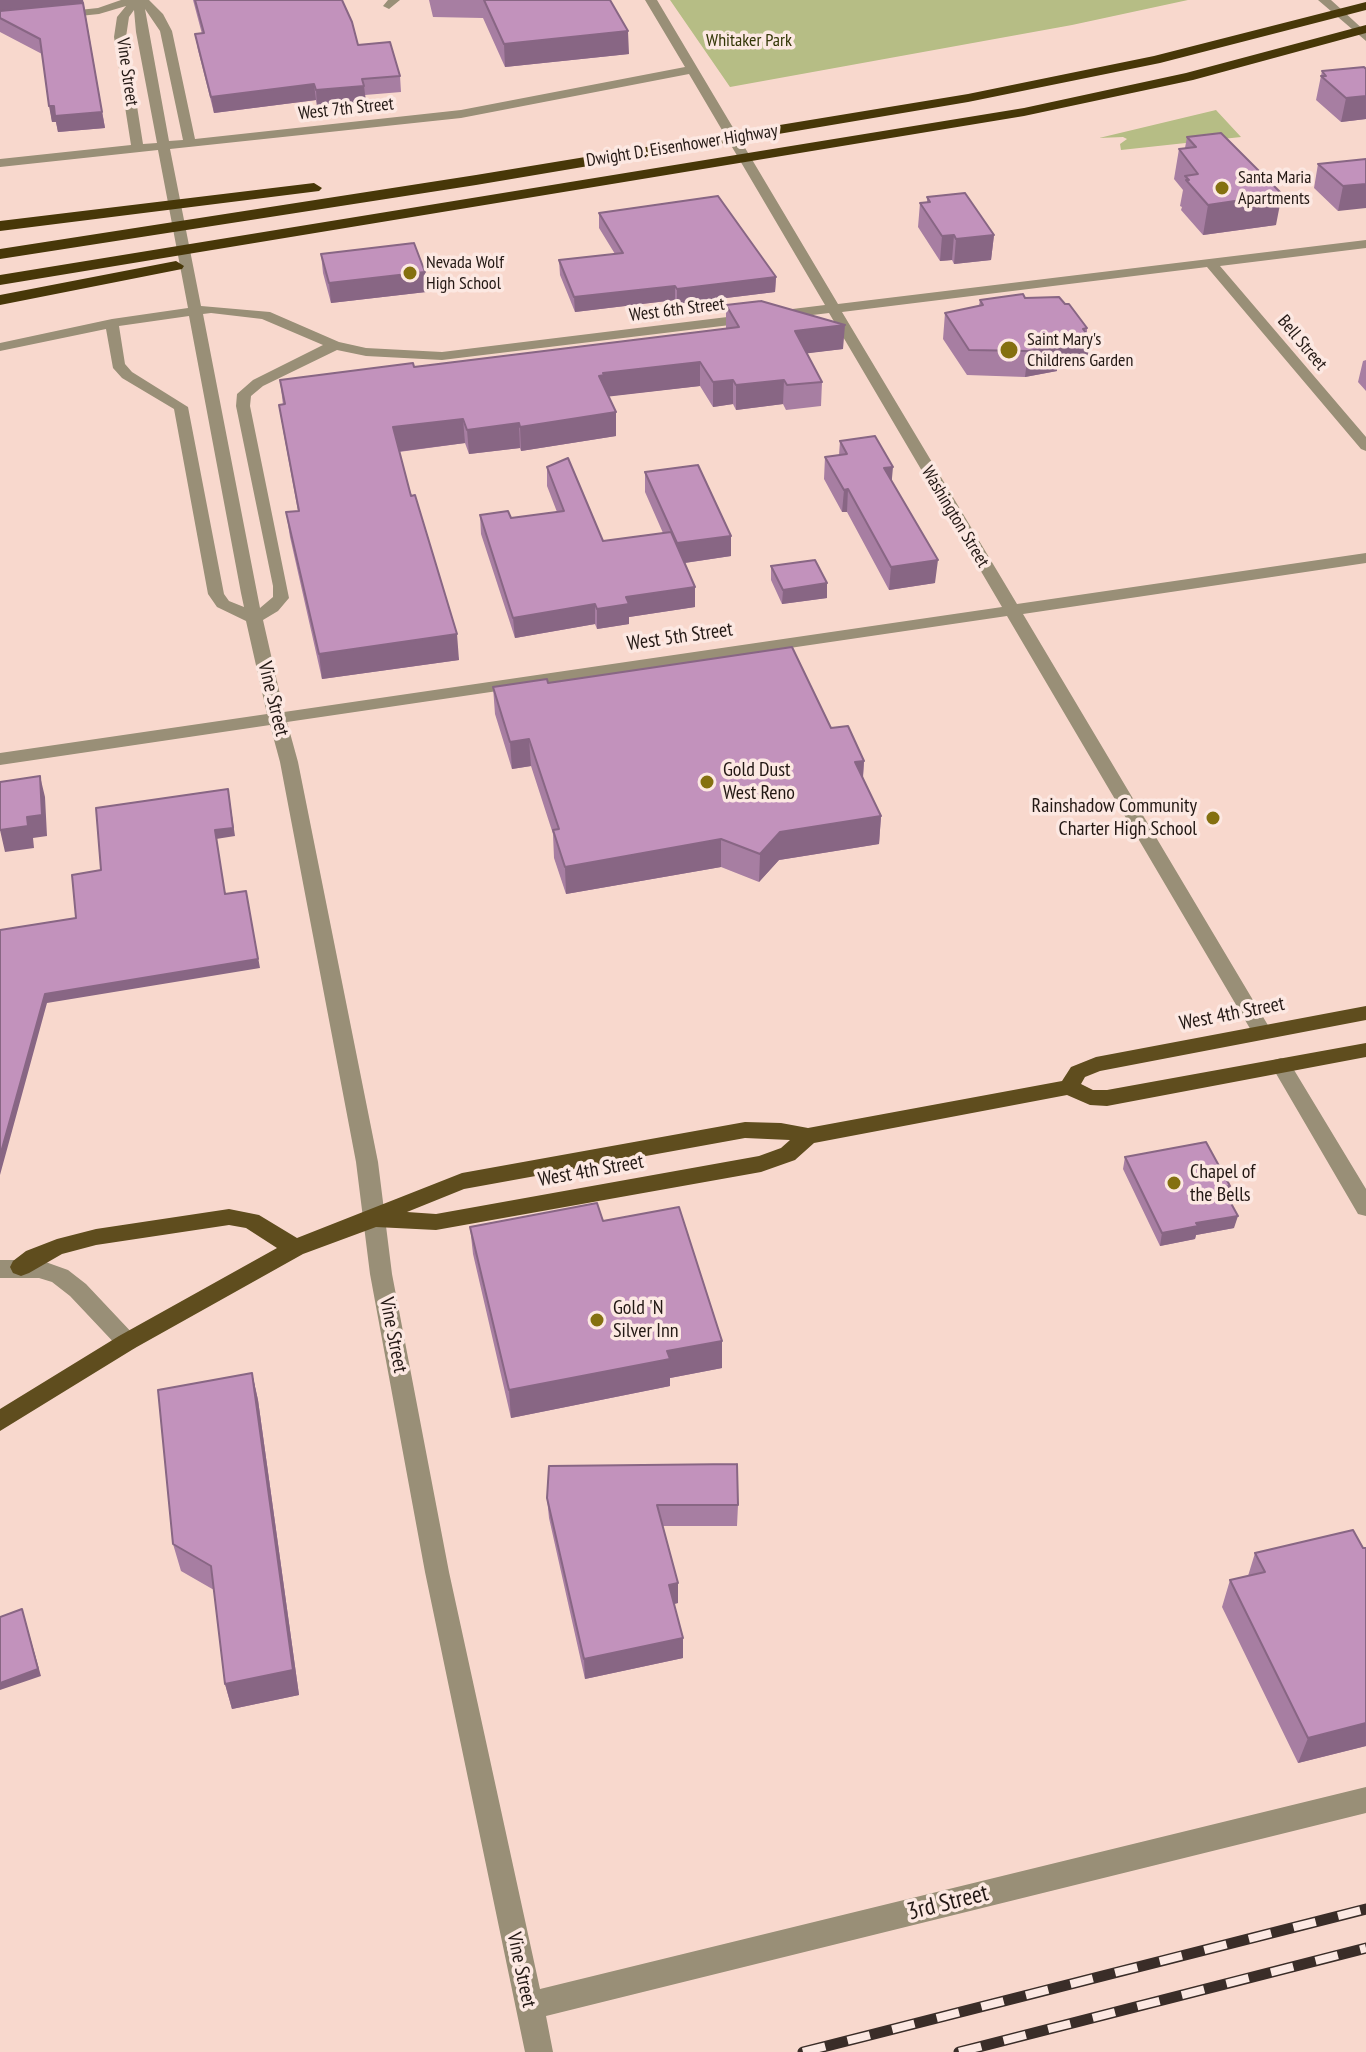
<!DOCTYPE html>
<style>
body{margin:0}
canvas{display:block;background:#f8d8cd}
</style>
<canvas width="1366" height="2052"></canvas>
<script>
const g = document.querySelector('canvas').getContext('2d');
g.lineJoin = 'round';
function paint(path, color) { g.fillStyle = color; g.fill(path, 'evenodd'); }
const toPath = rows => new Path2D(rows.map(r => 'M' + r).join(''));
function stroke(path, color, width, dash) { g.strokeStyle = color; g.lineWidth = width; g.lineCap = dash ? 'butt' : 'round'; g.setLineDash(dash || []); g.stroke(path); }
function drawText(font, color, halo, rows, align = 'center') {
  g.font = font + ' "PT Sans Narrow",sans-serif'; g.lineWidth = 7; g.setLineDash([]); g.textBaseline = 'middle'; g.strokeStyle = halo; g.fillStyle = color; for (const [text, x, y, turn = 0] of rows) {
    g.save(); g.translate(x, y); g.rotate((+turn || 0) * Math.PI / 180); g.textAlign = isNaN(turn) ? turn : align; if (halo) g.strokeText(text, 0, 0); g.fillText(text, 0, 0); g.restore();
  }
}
const green = toPath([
 [670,0,1188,0,1072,25,730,87],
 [1216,110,1241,137,1121,150,1120,144,1127,139,1123,137,1099,138]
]);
const minor = toPath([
 [121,0,149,0,163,14,172,31,195,139,461,110,685,67,645,0,657,0,838,304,1366,240,1366,248,1220,266,1366,437,1366,451,1361,449,1207,267,842,312,1017,604,1366,553,1366,563,1023,614,1272,1032,1269,1037,1255,1037,1007,616,287,722,298,762,378,1162,392,1274,449,1572,540,1989,1366,1787,1366,1813,546,2016,553,2052,525,2052,425,1572,370,1274,356,1162,280,762,270,725,0,765,0,753,267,714,246,621,217,607,208,594,174,409,122,378,113,368,106,329,0,351,0,343,112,319,188,308,158,150,0,167,0,159,131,145,114,37,117,17,126,6,99,14,60,18,54,15,60,12,98,8,121,0],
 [145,9,160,31,183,140,169,141,145,9],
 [134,10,136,32,157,143,143,144,126,37,129,17,134,10],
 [689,74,825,305,442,352,366,348,339,342,270,312,201,306,170,149,461,118,689,74],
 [211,313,262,319,323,345,253,380,237,394,236,406,273,586,273,597,260,608,203,314,211,313],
 [829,313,1002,607,284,712,263,620,278,611,289,598,250,406,251,396,263,386,337,350,366,356,442,360,829,313],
 [189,316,241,593,244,607,229,601,224,594,188,407,132,372,125,364,119,326,189,316],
 [388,0,400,0,389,9,383,6,388,0],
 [1318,0,1331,0,1366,32,1366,41,1318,0],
 [1281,1058,1288,1060,1366,1189,1366,1216,1358,1214,1271,1065,1274,1060,1281,1058],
 [0,1260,40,1260,68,1270,86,1284,135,1336,138,1342,135,1348,127,1351,119,1348,70,1296,52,1282,39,1278,0,1278,0,1260]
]);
const major = toPath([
 [1366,1006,1366,1020,1100,1071,1085,1077,1081,1084,1093,1090,1107,1090,1366,1043,1366,1057,1107,1106,1090,1105,1067,1095,814,1143,795,1160,761,1172,436,1230,376,1227,303,1254,135,1348,0,1431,0,1409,119,1336,277,1248,246,1228,229,1225,96,1245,62,1254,29,1273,21,1276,13,1273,10,1267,13,1261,26,1251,57,1239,96,1229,229,1209,259,1215,297,1238,462,1173,745,1122,781,1123,808,1128,1062,1081,1071,1067,1096,1057,1366,1006],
 [745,1138,790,1140,781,1148,759,1156,436,1214,407,1212,464,1189,745,1138]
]);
const highway = toPath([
 [1366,2,1366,10,1160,63,968,102,476,185,0,259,0,249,476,175,968,94,1154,56,1366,2],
 [1366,25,1366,33,1193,80,1024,116,0,285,0,275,1024,108,1186,73,1366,25],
 [314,183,322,188,319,191,0,231,0,221,314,183],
 [176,261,184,266,182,269,0,305,0,295,176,261]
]);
const rail = toPath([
 [803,2052,1366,1909],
 [959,2052,1366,1948]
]);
const wall = toPath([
 [0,0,83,0,105,128,58,132,56,122,52,122,42,54,0,32],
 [193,0,342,0,358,45,400,76,401,92,365,95,366,102,317,106,316,100,214,113,198,50,195,34,202,34],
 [429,0,610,0,629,54,505,67,483,18,433,17],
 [1366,69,1366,119,1341,122,1316,100,1322,71],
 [1187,137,1276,225,1203,235,1181,210,1182,207,1180,206,1183,190,1174,179,1179,149,1185,148],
 [1366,159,1338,211,1314,188,1318,164],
 [927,197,994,235,991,260,954,264,952,260,940,261,918,227,920,203,927,202],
 [599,213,776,277,775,292,677,304,675,300,575,312,560,275,559,260,615,254,599,228],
 [321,254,425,272,426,292,331,303,323,273],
 [1025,298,1065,304,1087,328,1087,363,1057,367,1057,371,1025,377,967,375,943,339,945,313,979,306,980,300],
 [726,305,843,349,807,353,822,382,821,406,786,410,783,404,736,410,733,404,713,407,700,386,609,396,616,436,521,451,520,448,469,454,465,443,399,452,411,496,459,660,322,679,290,537,286,512,298,511,283,430,279,405,283,405,280,380,414,367,726,329],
 [1366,360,1366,391,1358,382,1363,361],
 [840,441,892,482,935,583,889,590,847,512,842,512,824,479,825,457,839,455],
 [547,467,603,541,663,533,645,492,645,472,731,556,685,563,695,607,629,617,629,624,597,629,595,624,515,638,481,534,480,515,511,518,557,512,547,486],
 [771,566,827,583,827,598,782,604,771,580],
 [548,683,831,728,864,761,863,779,881,816,879,844,779,860,759,882,721,867,566,894,554,858,553,834,531,766,512,769,495,714,493,687],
 [1125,1157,1227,1196,1234,1228,1196,1235,1195,1239,1160,1246,1123,1169],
 [603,1221,722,1368,670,1378,670,1386,511,1418,473,1254,470,1227],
 [252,1373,258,1400,299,1695,232,1709,225,1684,214,1590,181,1571,173,1544],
 [547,1498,738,1505,737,1526,663,1526,678,1583,678,1603,674,1604,683,1658,585,1679,549,1518],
 [1255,1553,1366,1746,1298,1763,1222,1607,1230,1580,1248,1576]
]);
const shadedWall = toPath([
 [0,0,83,0,84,5,0,15],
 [628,31,629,54,505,67,504,44],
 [314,84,316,100,214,113,211,97],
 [364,86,366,102,317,106,316,90],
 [1366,96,1366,119,1341,122,1346,98],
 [49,106,54,106,102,112,105,128,58,132,56,122,52,122],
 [1366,184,1366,208,1338,211,1343,186],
 [1282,194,1276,225,1203,235,1208,205],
 [954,235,952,260,940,261,942,236],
 [994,235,991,260,954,264,956,239],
 [425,272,426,292,331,303,329,283],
 [776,277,775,292,677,304,677,289],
 [675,286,675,300,575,312,574,297],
 [845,325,843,349,794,355,795,331],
 [1090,338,1087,363,1057,367,1057,371,1025,377,1028,351,1057,342],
 [700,362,700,386,605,397,599,376,603,373],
 [733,380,733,404,713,407,713,382],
 [784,380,783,404,736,410,736,385],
 [616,412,616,436,521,451,520,427],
 [463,419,465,443,395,452,393,427],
 [519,423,520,448,469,454,467,430],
 [893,467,891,489,884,468],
 [848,489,847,512,842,512,844,490],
 [731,536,731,556,677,564,677,543],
 [938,560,935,583,889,590,891,567],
 [827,583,827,598,782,604,783,590],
 [695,587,695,607,629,617,629,624,597,629,597,609,626,597],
 [595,604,595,624,515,638,513,618],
 [457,634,459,660,322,679,319,654],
 [529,739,531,766,512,769,510,742],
 [864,761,862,788,855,762],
 [40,776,45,797,47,836,33,838,34,848,5,852,0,830,27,817],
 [228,789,235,836,216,839,215,830],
 [881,816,879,844,779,860,759,882,760,854,780,832],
 [721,839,721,867,566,894,565,867],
 [246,891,260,968,47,1003,0,1175,0,1156,45,994],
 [1230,1186,1227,1198,1222,1187],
 [1238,1216,1234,1228,1196,1235,1195,1239,1160,1246,1162,1233,1196,1223],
 [722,1341,722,1368,670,1378,670,1386,511,1418,509,1390,667,1351],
 [252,1373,258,1400,299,1695,232,1709,225,1684],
 [678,1583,678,1603,669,1605,669,1585],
 [22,1609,41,1676,0,1690,0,1683],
 [683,1638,683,1658,585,1679,584,1659],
 [1366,1723,1366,1746,1298,1763,1308,1738]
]);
const building = toPath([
 [195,0,342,0,352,22,358,45,390,42,400,76,362,79,364,86,316,90,314,84,211,97,195,34,204,33,195,0],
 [484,0,610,0,628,31,504,44,484,0],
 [83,3,102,112,55,116,54,106,49,106,40,39,0,18,0,11,83,3],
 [1364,67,1366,69,1366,96,1346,98,1321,76,1326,76,1322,71,1364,67],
 [1221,133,1282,194,1208,205,1186,180,1189,180,1185,176,1198,174,1179,149,1196,147,1187,137,1221,133],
 [1366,159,1366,184,1343,186,1318,164,1366,159],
 [965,193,994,235,956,239,954,235,942,236,920,203,930,202,927,197,965,193],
 [718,196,776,277,677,289,675,286,574,297,559,260,623,253,599,213,718,196],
 [414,243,425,272,329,283,321,254,414,243],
 [1023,294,1025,298,1059,297,1065,304,1069,304,1087,328,1083,329,1090,338,1057,342,1060,346,1028,351,969,350,945,313,983,305,980,300,1023,294],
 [761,301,845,325,795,331,822,382,787,385,784,380,736,385,733,380,713,382,700,362,603,373,604,375,599,376,616,412,520,427,519,423,467,430,463,419,393,427,411,496,415,495,457,634,319,654,286,512,299,511,279,405,285,404,280,380,413,363,414,367,739,327,726,305,761,301],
 [875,436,893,467,884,468,938,560,891,567,848,489,844,490,825,457,847,454,840,441,875,436],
 [568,458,603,541,671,532,695,587,626,597,629,604,597,609,595,604,513,618,480,515,508,511,511,518,564,511,547,467,568,458],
 [698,465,731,536,677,543,645,472,698,465],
 [815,560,827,583,783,590,771,566,815,560],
 [792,647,831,728,848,726,864,761,855,762,881,816,780,832,760,854,721,839,565,867,553,830,559,829,529,739,510,742,493,687,547,679,548,683,792,647],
 [40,776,42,815,27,817,28,826,0,830,0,782,40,776],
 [228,789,233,828,215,830,225,894,246,891,258,959,45,994,0,1156,0,930,76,918,72,875,101,870,96,808,228,789],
 [1206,1142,1230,1186,1222,1187,1238,1216,1196,1223,1198,1226,1162,1233,1125,1157,1206,1142],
 [597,1203,603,1221,679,1207,722,1341,667,1351,670,1359,509,1390,470,1227,597,1203],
 [252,1373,293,1670,225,1684,211,1566,173,1544,158,1390,252,1373],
 [737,1464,738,1505,657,1505,678,1583,669,1585,683,1638,584,1659,547,1498,549,1466,737,1464],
 [1353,1530,1363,1548,1366,1548,1366,1723,1308,1738,1230,1580,1265,1572,1255,1553,1353,1530],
 [22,1609,38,1669,0,1683,0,1617,22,1609]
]);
const markers = [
 [1222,188,8,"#847010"],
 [410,273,8,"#847010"],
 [1009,350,10,"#847010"],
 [707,782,8,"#847010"],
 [1213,818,8,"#847010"],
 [1174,1183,8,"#847010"],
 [597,1320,8,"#847010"]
];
const farParknames = [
 ["Whitaker Park",749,41]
];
const farStreetnames = [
 ["Vine Street",127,72,82],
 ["West 7th Street",346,109,-6],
 ["Dwight D. Eisenhower Highway",682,146,-9],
 ["West 6th Street",677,310,-7],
 ["Bell Street",1302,343,50],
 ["Washington Street",955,517,59]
];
const farPoinames = [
 ["Santa Maria",1238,178],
 ["Apartments",1238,199],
 ["Nevada Wolf",426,263],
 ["High School",426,284],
 ["Saint Mary's",1027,340],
 ["Childrens Garden",1027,361]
];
const streetNames = [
 ["West 5th Street",680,637,-8],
 ["Vine Street",273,699,76],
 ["West 4th Street",1232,1014,-11],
 ["West 4th Street",591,1171,-10],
 ["Vine Street",393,1335,79],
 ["Vine Street",521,1970,78]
];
const poiNames = [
 ["Gold Dust",723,770],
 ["West Reno",723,793],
 ["Rainshadow Community",1197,806,"right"],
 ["Charter High School",1197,829,"right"],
 ["Chapel of",1190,1172],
 ["the Bells",1190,1195],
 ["Gold 'N",613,1308],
 ["Silver Inn",613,1331]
];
const nearStreetnames = [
 ["3rd Street",948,1903,-14]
];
paint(green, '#b6bd85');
paint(minor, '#998f77');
paint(major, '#5f4d1e');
paint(highway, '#473708');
stroke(rail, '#3a2d28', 11);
stroke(rail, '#fce8e2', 8, [23]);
paint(wall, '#a77ea2');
paint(shadedWall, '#886684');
paint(building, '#c292bc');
stroke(building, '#886684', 2);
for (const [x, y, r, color] of markers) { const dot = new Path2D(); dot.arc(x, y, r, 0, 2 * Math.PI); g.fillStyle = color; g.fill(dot); stroke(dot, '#fce8e2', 3); }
drawText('18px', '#333707', '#fce8e2', farParknames);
drawText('18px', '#231814', '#fce8e2', farStreetnames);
drawText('18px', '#231814', '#fce8e2', farPoinames, 'left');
drawText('20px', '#231814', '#fce8e2', streetNames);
drawText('20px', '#231814', '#fce8e2', poiNames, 'left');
drawText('24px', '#231814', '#fce8e2', nearStreetnames);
</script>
